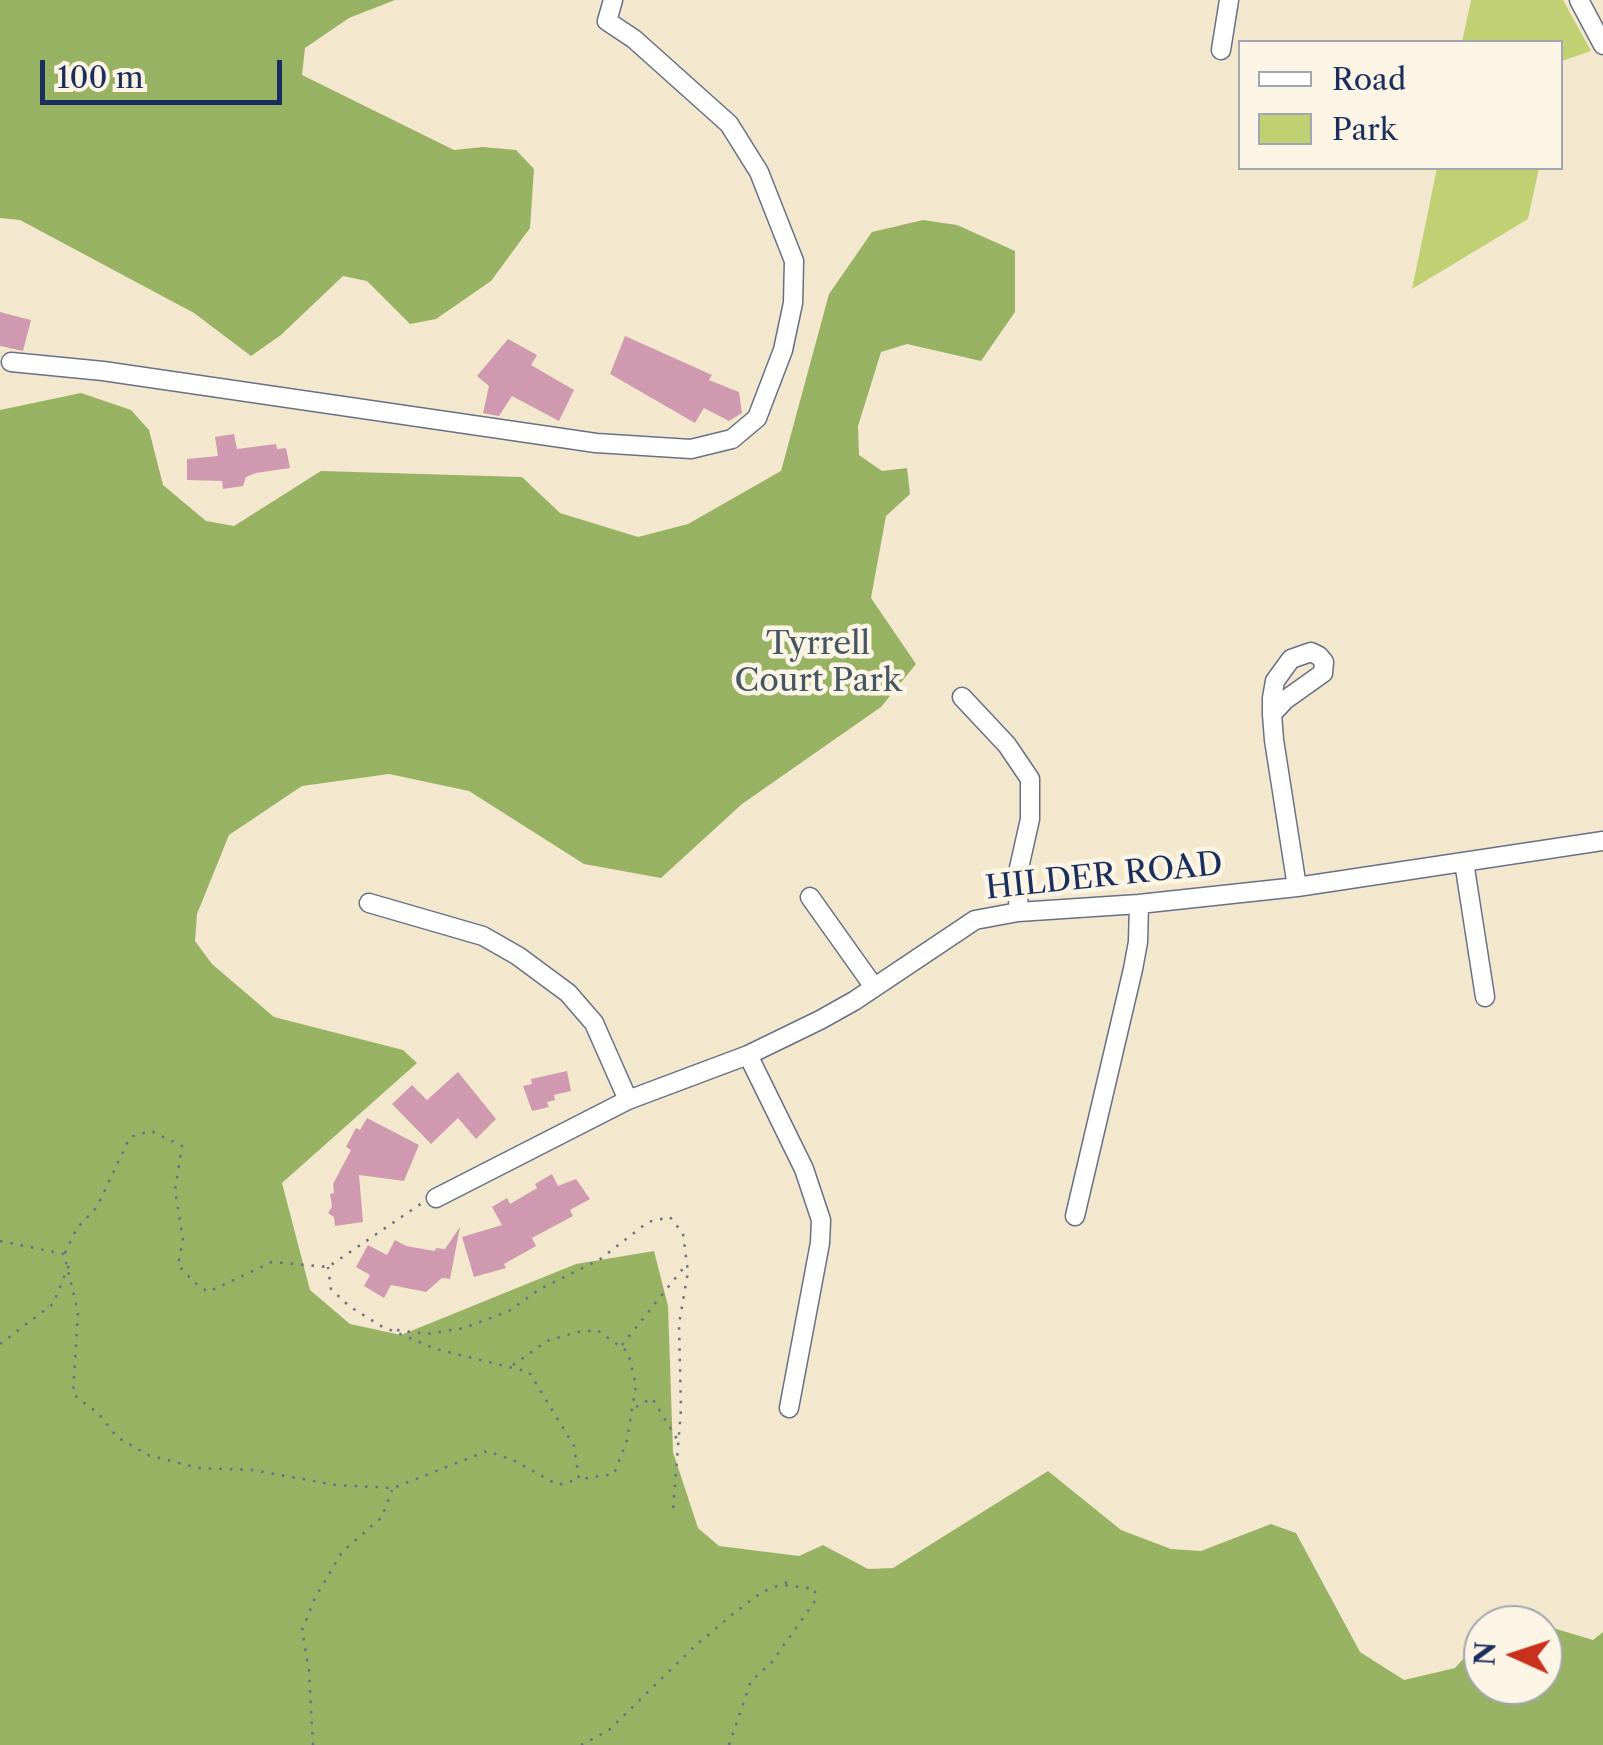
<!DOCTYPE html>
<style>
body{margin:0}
#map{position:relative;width:1603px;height:1745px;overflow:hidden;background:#f3e8ce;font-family:"Libre Caslon Text",serif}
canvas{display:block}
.legend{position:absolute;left:1238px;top:40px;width:325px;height:130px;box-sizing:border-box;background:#fcf5e5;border:2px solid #a2a6af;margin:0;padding:12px 18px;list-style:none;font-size:30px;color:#1b2f5e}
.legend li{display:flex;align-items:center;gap:20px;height:50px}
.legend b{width:50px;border:2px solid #a2a6af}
.north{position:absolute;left:1463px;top:1605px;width:100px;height:100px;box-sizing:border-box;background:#fcf5e5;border:2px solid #a2a6af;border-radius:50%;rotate:273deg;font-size:28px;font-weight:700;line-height:40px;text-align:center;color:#1b2f5e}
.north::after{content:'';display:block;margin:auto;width:35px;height:45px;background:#c8321e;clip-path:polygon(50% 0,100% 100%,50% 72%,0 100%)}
.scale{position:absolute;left:40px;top:60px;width:242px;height:45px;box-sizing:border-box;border:5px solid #1b2f5e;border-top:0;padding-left:12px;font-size:30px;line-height:35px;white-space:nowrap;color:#1b2f5e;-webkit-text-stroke:8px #fcf5e5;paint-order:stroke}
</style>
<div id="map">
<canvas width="1603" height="1745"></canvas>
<ul class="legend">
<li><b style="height:12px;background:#fff"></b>Road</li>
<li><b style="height:28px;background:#c1d072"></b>Park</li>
</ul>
<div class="north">N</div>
<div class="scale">100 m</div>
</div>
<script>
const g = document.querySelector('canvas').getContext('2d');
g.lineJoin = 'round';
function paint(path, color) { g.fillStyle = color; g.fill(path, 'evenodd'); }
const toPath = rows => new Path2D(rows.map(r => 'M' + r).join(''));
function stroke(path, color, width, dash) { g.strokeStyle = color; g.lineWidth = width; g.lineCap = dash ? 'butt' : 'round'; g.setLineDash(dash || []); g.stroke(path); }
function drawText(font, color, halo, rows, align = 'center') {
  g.font = font + ' "Libre Caslon Text",serif'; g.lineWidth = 9; g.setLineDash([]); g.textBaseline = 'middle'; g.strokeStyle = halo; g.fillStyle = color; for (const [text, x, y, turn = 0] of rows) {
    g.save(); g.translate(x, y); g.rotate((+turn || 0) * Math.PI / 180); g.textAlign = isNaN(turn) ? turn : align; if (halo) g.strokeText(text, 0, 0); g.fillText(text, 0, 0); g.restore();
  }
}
const green = toPath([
 [1471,0,1563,0,1591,51,1562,61,1561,67,1560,42,1462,42],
 [1437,168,1539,168,1528,219,1412,289]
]);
const forest = toPath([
 [0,0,395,0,349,18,305,48,302,75,454,150,483,147,516,150,534,169,530,228,491,281,436,319,410,324,367,281,343,276,281,335,251,356,194,313,20,220,0,218],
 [923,220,957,225,1015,251,1015,312,981,361,907,344,881,352,858,426,859,455,882,471,907,468,910,494,886,516,871,598,916,664,881,707,742,804,661,878,584,864,469,791,389,774,302,786,229,835,197,914,195,941,212,964,274,1017,403,1050,417,1063,282,1183,310,1290,350,1324,401,1335,576,1264,654,1251,668,1306,673,1452,698,1528,719,1546,799,1556,823,1545,868,1569,893,1568,1048,1471,1121,1530,1171,1549,1201,1551,1271,1524,1296,1533,1360,1652,1404,1680,1455,1668,1483,1637,1483,1685,1543,1685,1543,1625,1593,1640,1603,1632,1603,1745,0,1745,0,410,81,393,131,410,149,430,163,485,206,521,234,526,321,471,522,477,560,513,638,537,688,524,781,471,829,294,872,232]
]);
const building = toPath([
 [0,312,31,320,23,351,0,346],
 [625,336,712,375,709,380,739,392,742,413,729,421,704,408,695,423,610,374],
 [508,339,537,355,531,365,574,390,559,421,512,396,499,416,483,413,489,386,477,376],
 [234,434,237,449,276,444,277,449,286,448,290,468,256,473,246,477,243,486,223,489,222,481,187,480,187,459,218,456,215,437],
 [567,1071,571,1091,554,1095,555,1100,547,1102,549,1107,532,1111,523,1086,532,1084,531,1079],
 [458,1072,496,1119,476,1139,458,1118,431,1144,392,1104,412,1085,427,1100],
 [367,1118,419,1145,404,1181,359,1175,363,1222,335,1226,334,1217,328,1213,332,1207,330,1194,334,1193,333,1184,351,1150,346,1147,356,1128,360,1130],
 [552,1174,558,1186,576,1179,590,1199,570,1210,573,1216,532,1238,536,1246,504,1264,506,1268,474,1277,462,1237,502,1225,492,1207,507,1198,510,1204,537,1188,535,1184],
 [460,1227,450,1279,442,1278,426,1292,391,1285,384,1298,364,1286,370,1275,356,1267,368,1245,387,1255,395,1240,406,1246,435,1251,436,1248,445,1249]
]);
const path = toPath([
 [0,1241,64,1254,78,1312,73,1394,99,1414,117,1437,148,1455,198,1468,252,1470,336,1485,393,1488,487,1451,513,1460,558,1485,579,1479,574,1446,529,1372,436,1349,381,1326,349,1306,331,1289,328,1267],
 [65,1253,77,1228,97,1207,130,1137,151,1131,182,1146,175,1190,183,1240,178,1265,195,1283,208,1292,272,1262,328,1267,422,1203],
 [397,1330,427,1334,464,1328,509,1311,540,1289,599,1260,648,1222,670,1217,683,1234,688,1272,679,1324,681,1409,673,1510],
 [0,1344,53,1304,69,1265],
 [622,1345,685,1266],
 [513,1365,547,1341,577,1332,597,1330,628,1352,636,1385,627,1440,614,1474,581,1479],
 [636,1407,652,1398,677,1439],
 [313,1745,309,1671,302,1630,315,1598,342,1552,382,1517,392,1490],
 [581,1745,609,1730,695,1646,733,1614,762,1592,793,1580],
 [729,1745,751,1681,772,1662,815,1601,815,1589,784,1585]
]);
const minor = toPath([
 [1579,0,1603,45],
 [1221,50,1229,0],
 [11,362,103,371,596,443,691,449,732,439,757,418,783,350,793,303,794,261,759,172,729,124,634,39,607,21,613,0],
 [962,697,1007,745,1030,779,1030,819,1019,868,1018,912],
 [1272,714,1285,700,1323,673,1324,662,1319,656,1311,652,1291,659,1275,681,1272,698,1272,714,1274,740,1297,887],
 [1464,862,1485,997],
 [810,897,874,987],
 [369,903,483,936,518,956,568,993,594,1023,628,1100],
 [748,1055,804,1169,821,1220,820,1243,789,1408],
 [436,1198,628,1100,748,1055,820,1020,854,1001,975,920,1018,912,1139,904,1297,887,1603,841],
 [1075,1216,1133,969,1138,942,1139,904]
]);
const parkNames = [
 ["Tyrrell",818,645],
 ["Court Park",818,682]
];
const streetNames = [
 ["HILDER ROAD",1104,877,-6]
];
paint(green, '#c1d072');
paint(forest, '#98b264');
paint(building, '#cf9ab0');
stroke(minor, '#677085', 21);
stroke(path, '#677085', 2.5, [2.5, 8]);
stroke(minor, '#fff', 18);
drawText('32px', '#445763', '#fcf5e5', parkNames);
drawText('32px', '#1b2f5e', '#fcf5e5', streetNames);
</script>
